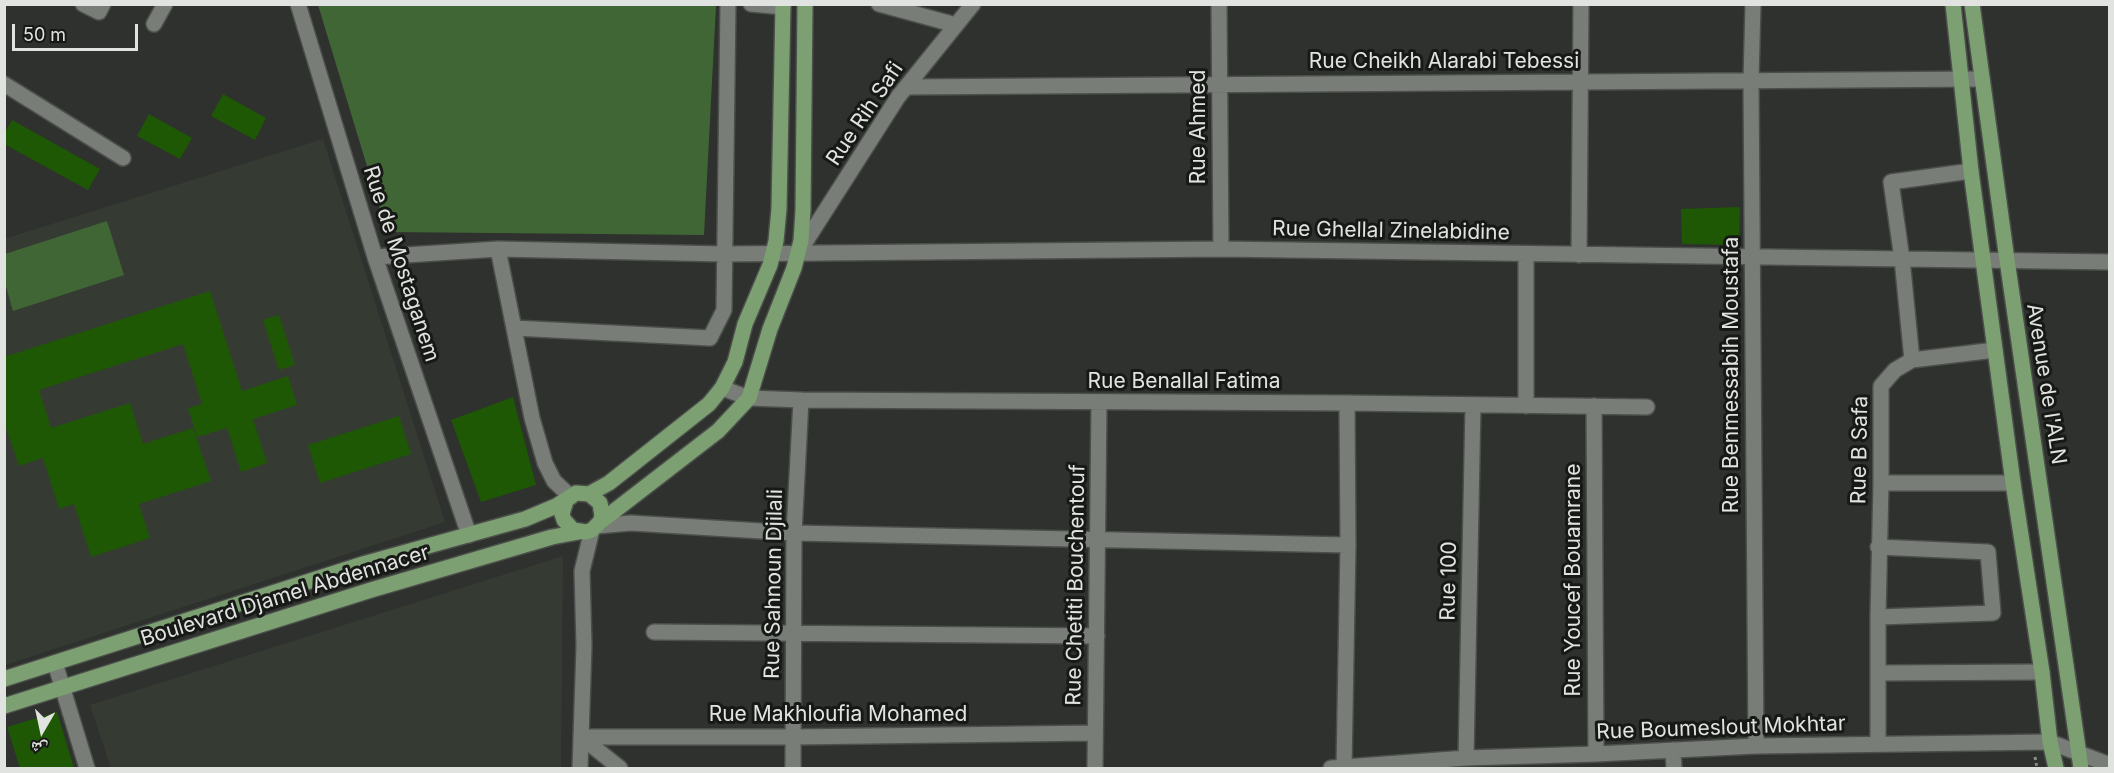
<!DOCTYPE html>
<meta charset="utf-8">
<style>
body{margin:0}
#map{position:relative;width:2114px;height:773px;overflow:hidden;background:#2e312d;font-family:Inter,"Noto Naskh Arabic",sans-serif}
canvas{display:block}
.frame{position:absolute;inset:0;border:6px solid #e1e3e1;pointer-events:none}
.north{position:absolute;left:12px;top:701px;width:60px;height:60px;-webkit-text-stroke:4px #171917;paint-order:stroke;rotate:189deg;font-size:16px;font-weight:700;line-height:24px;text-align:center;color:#e1e3e1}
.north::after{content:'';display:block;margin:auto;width:21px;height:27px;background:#e1e3e1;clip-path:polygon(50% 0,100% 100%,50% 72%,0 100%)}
.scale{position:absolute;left:12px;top:24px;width:126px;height:27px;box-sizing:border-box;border:3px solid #e1e3e1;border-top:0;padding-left:8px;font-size:18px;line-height:21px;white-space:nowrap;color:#e1e3e1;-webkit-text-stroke:4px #171917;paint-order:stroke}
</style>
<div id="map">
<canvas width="2114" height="773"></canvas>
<div class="frame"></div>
<div class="north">ش</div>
<div class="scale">50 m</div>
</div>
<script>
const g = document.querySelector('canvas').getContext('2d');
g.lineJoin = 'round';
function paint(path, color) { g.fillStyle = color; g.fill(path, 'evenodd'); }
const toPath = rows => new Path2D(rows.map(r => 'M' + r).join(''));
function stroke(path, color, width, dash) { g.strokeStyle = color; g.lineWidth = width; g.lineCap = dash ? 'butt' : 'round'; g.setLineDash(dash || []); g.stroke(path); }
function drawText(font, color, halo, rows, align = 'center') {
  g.font = font + ' Inter,sans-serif'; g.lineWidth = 6; g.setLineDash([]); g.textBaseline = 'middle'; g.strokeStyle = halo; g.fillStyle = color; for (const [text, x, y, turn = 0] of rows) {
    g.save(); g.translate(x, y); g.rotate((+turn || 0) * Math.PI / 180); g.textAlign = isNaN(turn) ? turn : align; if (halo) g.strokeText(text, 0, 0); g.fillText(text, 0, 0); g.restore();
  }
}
const built = toPath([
 [323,139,445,522,5,665,4,239],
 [563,556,561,768,111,768,90,705]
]);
const green = toPath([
 [318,5,716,5,704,235,387,232],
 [107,221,124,275,13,311,5,283,5,254]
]);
const building = toPath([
 [223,94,266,118,255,140,211,116],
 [149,114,192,138,180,159,137,136],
 [12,120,100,169,88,190,4,144,4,134],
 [1740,207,1739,245,1682,244,1681,209],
 [210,291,242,391,288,376,297,405,253,419,267,463,241,472,227,428,197,437,188,408,202,404,183,344,39,390,51,428,130,403,143,444,193,428,211,481,139,504,150,538,91,557,74,504,59,509,43,458,19,466,4,422,4,357],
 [279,315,295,365,279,370,263,320],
 [513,397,536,485,481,502,451,420],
 [399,416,411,454,320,483,308,445],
 [57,712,74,768,20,768,7,727]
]);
const path = toPath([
 [2035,757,2037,768]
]);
const minor = toPath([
 [83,4,99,12,103,4],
 [298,4,375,257,469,535],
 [751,4,783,7],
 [879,4,956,25],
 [1219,4,1221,249],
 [1753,4,1751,81,1756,746],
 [154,24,165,4],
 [4,84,123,158],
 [906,87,1982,79],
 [498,249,532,418,545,463,554,481,571,497],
 [799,252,898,97,973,4],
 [1526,254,1526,406],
 [1579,255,1581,4],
 [375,257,498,249,724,254,1221,249,2110,262],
 [514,328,710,338,724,310,728,4],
 [1912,360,1995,350],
 [722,388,749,398,801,400,1347,403,1647,407],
 [1594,406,1596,754],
 [1881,483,2013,483],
 [597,526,631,523,794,533,1348,545],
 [1878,617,1993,613,1988,552,1878,547],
 [654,632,1097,636],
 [55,663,87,768],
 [1879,673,2042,672],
 [581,737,793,737,1095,733],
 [581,737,620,768],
 [1878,744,1878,617,1881,483,1881,386,1895,370,1912,360,1902,259,1891,182,1971,171],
 [1673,750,1674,768],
 [1466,758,1473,405],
 [580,768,584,646,582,571,592,530],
 [793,768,794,533,801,400],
 [1095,768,1099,402],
 [1331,768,1466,758,1596,754,1756,746,2050,742,2110,765],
 [1344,768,1348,545,1347,403]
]);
const major = toPath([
 [1953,4,1971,171,2013,483,2042,672,2050,742,2056,768],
 [1972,4,2007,260,2081,768],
 [589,494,609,483,709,404,722,388,735,362,745,324,770,265,776,241,779,209,783,4],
 [600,522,718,431,749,398,770,329,794,268,801,241,803,210,805,4],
 [4,679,363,564,525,519,556,506,576,493,589,494,600,503,602,516,600,522,592,530,586,532,573,530,564,520,562,514,566,501],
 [4,706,371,590,552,537,579,532]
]);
const streetNames = [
 ["Rue Cheikh Alarabi Tebessi",1444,62],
 ["Rue Rih Safi",865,114,-56],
 ["Rue Ahmed",1199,127,-90],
 ["Rue Ghellal Zinelabidine",1391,231,1],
 ["Rue de Mostaganem",401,264,72],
 ["Rue Benmessabih Moustafa",1732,375,-90],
 ["Rue Benallal Fatima",1184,382],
 ["Avenue de l'ALN",2046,384,81],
 ["Rue B Safa",1860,450,-89],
 ["Rue Youcef Bouamrane",1574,580,-90],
 ["Rue 100",1449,581,-89],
 ["Rue Sahnoun Djilali",774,584,-89],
 ["Rue Chetiti Bouchentouf",1076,585,-89],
 ["Boulevard Djamel Abdennacer",285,596,-17],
 ["Rue Makhloufia Mohamed",838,715],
 ["Rue Boumeslout Mokhtar",1721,728,-2]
];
paint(built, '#353b33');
paint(green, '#416636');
paint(building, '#1e5805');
stroke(minor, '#4b4e4a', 18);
stroke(major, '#4b4e4a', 18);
stroke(path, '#8a8c89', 3, [3, 3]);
stroke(minor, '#787d77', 15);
stroke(major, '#7ca072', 15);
drawText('21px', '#e1e3e1', '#171917', streetNames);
</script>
